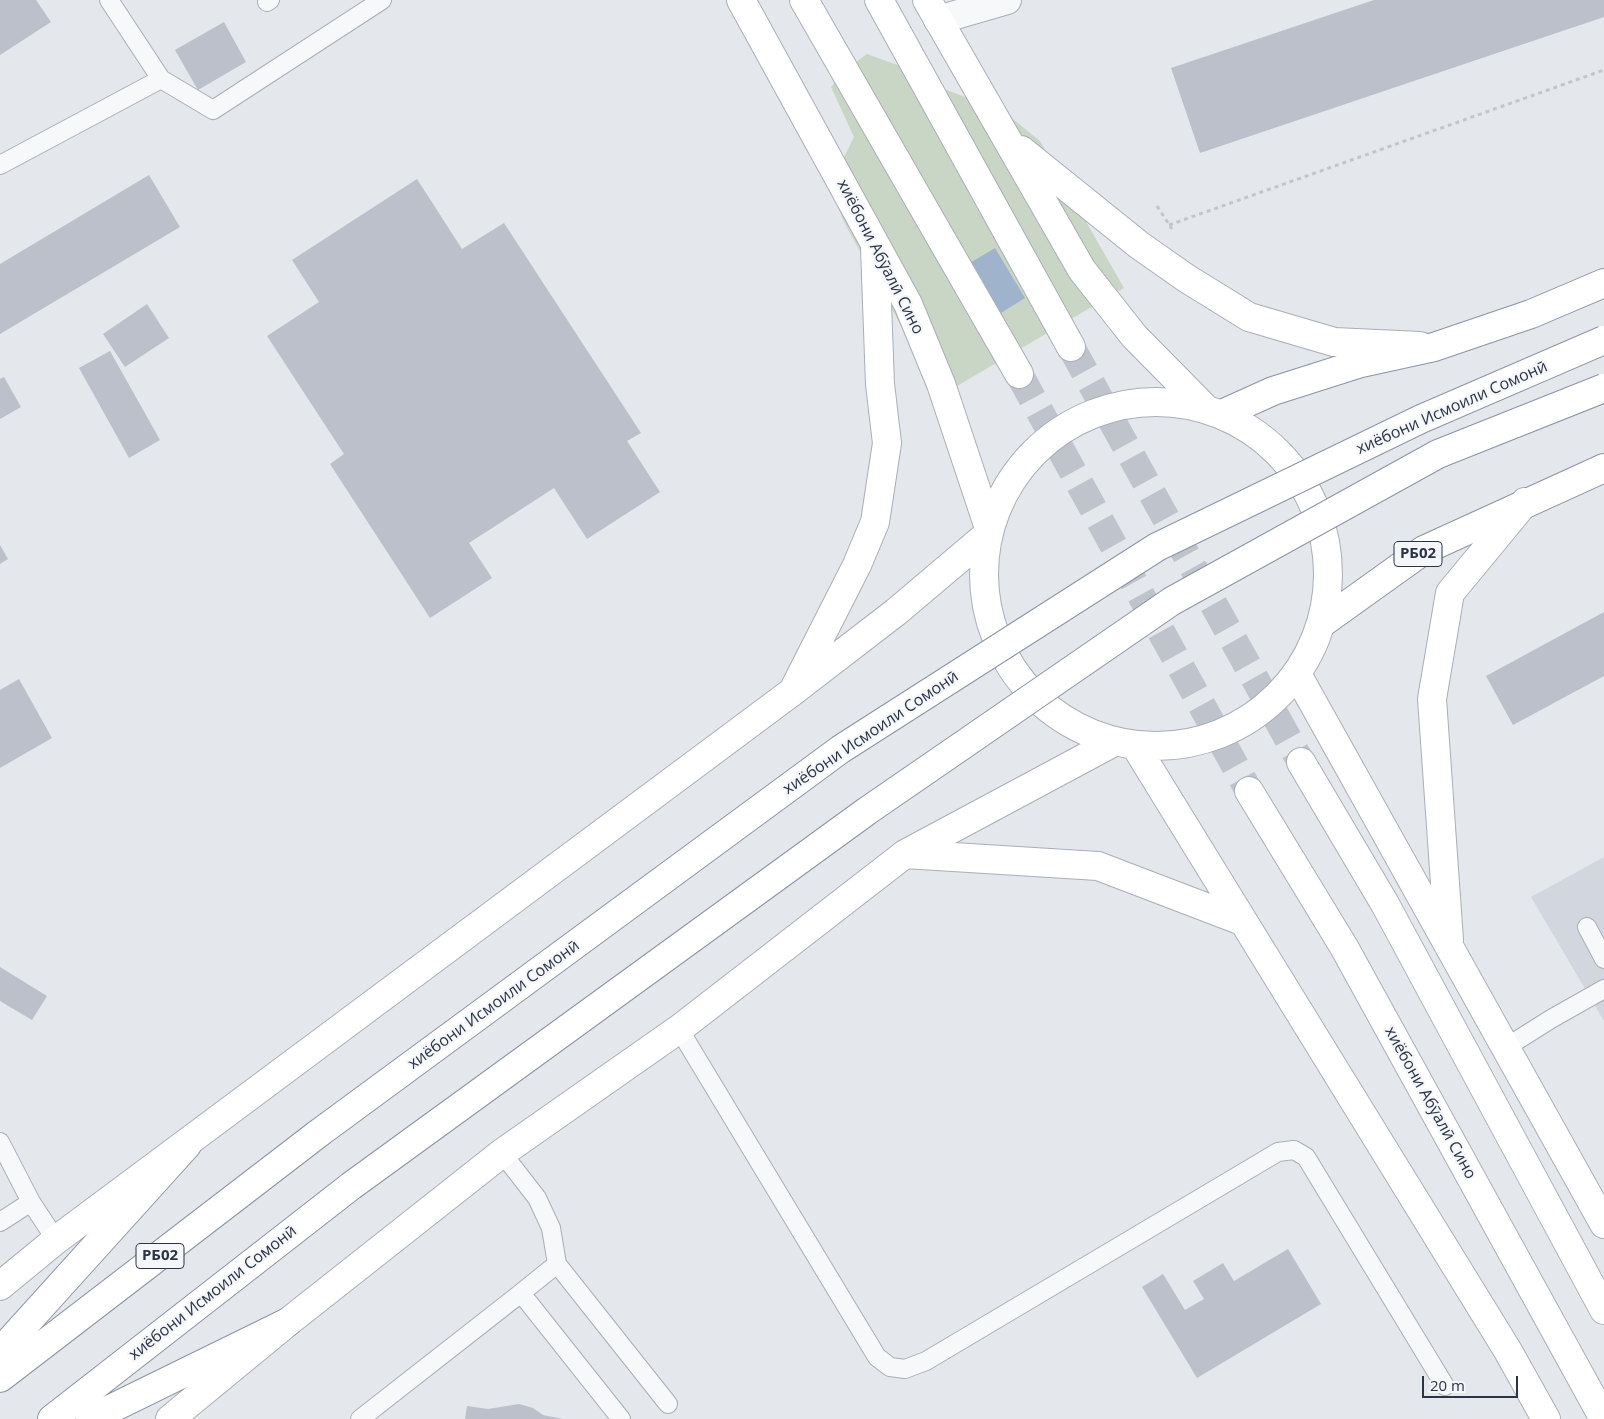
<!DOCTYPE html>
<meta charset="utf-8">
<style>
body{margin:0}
#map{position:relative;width:1604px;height:1419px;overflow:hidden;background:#e4e7ec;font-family:"Open Sans",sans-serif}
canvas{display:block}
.scale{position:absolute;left:1422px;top:1376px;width:96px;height:22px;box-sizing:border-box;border:2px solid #2b3445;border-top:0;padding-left:6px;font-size:15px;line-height:18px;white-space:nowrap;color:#2b3445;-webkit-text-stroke:4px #f4f6f9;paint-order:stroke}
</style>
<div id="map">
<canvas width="1604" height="1419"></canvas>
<div class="scale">20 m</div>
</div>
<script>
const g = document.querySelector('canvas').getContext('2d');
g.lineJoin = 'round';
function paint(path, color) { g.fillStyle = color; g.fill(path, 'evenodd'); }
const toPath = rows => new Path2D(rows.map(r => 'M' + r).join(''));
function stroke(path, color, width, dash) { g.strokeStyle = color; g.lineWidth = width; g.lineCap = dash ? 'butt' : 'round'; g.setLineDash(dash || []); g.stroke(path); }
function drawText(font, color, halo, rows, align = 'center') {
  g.font = font + ' "Open Sans",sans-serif'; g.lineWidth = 4.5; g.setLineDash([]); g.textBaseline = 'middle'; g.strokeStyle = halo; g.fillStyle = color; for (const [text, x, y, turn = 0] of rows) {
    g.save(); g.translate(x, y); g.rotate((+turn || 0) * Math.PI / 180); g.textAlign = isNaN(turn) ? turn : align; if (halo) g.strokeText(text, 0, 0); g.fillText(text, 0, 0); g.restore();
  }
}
const built = toPath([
 [1604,857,1604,1021,1531,897]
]);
const green = toPath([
 [867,54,903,67,941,88,1003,111,1040,141,1124,288,940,396,846,226,829,187,854,137,831,87,845,70]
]);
const water = toPath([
 [995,248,1025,298,988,321,958,270]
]);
const building = toPath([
 [0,0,36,0,51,22,0,55],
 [1374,0,1604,0,1604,17,1200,153,1171,68],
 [224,22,246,62,198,90,175,50],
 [149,175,180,227,0,334,0,264],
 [417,179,462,249,504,223,641,433,627,441,660,492,587,539,554,488,469,543,492,578,430,618,330,464,344,454,267,336,319,302,292,260],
 [147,304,169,338,125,367,103,334],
 [110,351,160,440,129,458,79,368],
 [4,377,21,407,0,419,0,379],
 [0,545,8,559,0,564],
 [1604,612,1604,676,1513,725,1486,676],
 [19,679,52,738,0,768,0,690],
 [0,967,47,996,32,1020,0,1001],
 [1288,1249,1321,1304,1197,1378,1142,1287,1163,1274,1185,1310,1204,1299,1193,1281,1223,1263,1234,1281],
 [519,1404,533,1408,543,1415,563,1419,465,1419,467,1406,488,1409]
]);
const secondaryTunnel = toPath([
 [1071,347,1301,762],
 [1019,374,1249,791]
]);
const path = toPath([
 [1157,206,1172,229],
 [1169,225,1604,70]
]);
const lane = toPath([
 [109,0,161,79,213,110,382,0],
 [267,2,270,0],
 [0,165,161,79],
 [1587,927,1604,959],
 [679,1029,877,1357,890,1367,905,1369,926,1361,1278,1152,1294,1150,1306,1157,1445,1386],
 [1505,1048,1551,1019,1604,989],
 [0,1142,31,1202,56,1240],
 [502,1153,537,1198,551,1228,557,1264],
 [0,1222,31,1202],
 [521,1293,557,1264,668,1404],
 [360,1419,521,1293,621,1419]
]);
const street = toPath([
 [938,20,1007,0]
]);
const secondary = toPath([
 [741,0,908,304,941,384,989,528],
 [804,0,1019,374],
 [879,0,1071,347],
 [927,0,1082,270,1134,336,1204,407],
 [1021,150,1139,245,1186,278,1249,317,1334,342,1420,346],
 '984 574a172 172 0 1 1 344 0a172 172 0 1 1-344 0Z',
 [1297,674,1604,1224],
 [795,687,857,565,875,522,887,443,880,384,875,249],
 [1136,747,1508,1351,1546,1419],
 [1301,762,1385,904,1604,1310],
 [1249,791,1344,947,1604,1419],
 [905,854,1098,866,1242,921],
 [1449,940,1432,699,1450,593,1525,502],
 [0,1286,56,1240,792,692,896,612,987,535],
 [170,1419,288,1322,502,1153,679,1029,905,854,1114,742]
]);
const highway = toPath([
 [1222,414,1273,391,1361,363,1434,347,1531,314,1604,283],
 [1322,623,1424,550,1604,468],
 [0,1352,187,1145],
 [0,1378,319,1133],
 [52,1419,351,1186],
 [90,1419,288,1322]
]);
const highwayBridge = toPath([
 [319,1133,841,749,1157,547,1421,419,1604,340],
 [351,1186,867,811,1172,601,1438,454,1604,388]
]);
const shields = [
 [1418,554,48],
 [160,1256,48]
];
const shieldNames = [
 ["РБ02",1418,554],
 ["РБ02",160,1256]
];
const streetNames = [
 ["хиёбони Абӯалӣ Сино",880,257,63],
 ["хиёбони Исмоили Сомонӣ",1452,408,-24],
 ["хиёбони Исмоили Сомонӣ",871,733,-34],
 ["хиёбони Исмоили Сомонӣ",494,1005,-36],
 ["хиёбони Абӯалӣ Сино",1430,1103,61],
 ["хиёбони Исмоили Сомонӣ",213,1293,-38]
];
paint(built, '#d2d6de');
paint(green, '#c9d6c5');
paint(water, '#9fb4cc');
paint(building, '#bbc0ca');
stroke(secondaryTunnel, '#bfc3cb', 28, [28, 14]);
stroke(lane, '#a9aeb7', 20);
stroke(street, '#a9aeb7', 30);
stroke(secondary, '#a9aeb7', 30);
stroke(highway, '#8b94a3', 30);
stroke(path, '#c2c5cb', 3, [4, 4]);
stroke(lane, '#f7f8fa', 18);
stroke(street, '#f7f8fa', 28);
stroke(secondary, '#fff', 28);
stroke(highway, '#fff', 28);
stroke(highwayBridge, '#8b94a3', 30, []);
stroke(highwayBridge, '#fff', 28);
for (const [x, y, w] of shields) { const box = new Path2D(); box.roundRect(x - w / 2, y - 12.5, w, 25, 4); g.fillStyle = '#f4f6f9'; g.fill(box); stroke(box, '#2b3445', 1); }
drawText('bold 15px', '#2b3445', null, shieldNames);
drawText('16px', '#2b3445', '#f4f6f9', streetNames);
</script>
